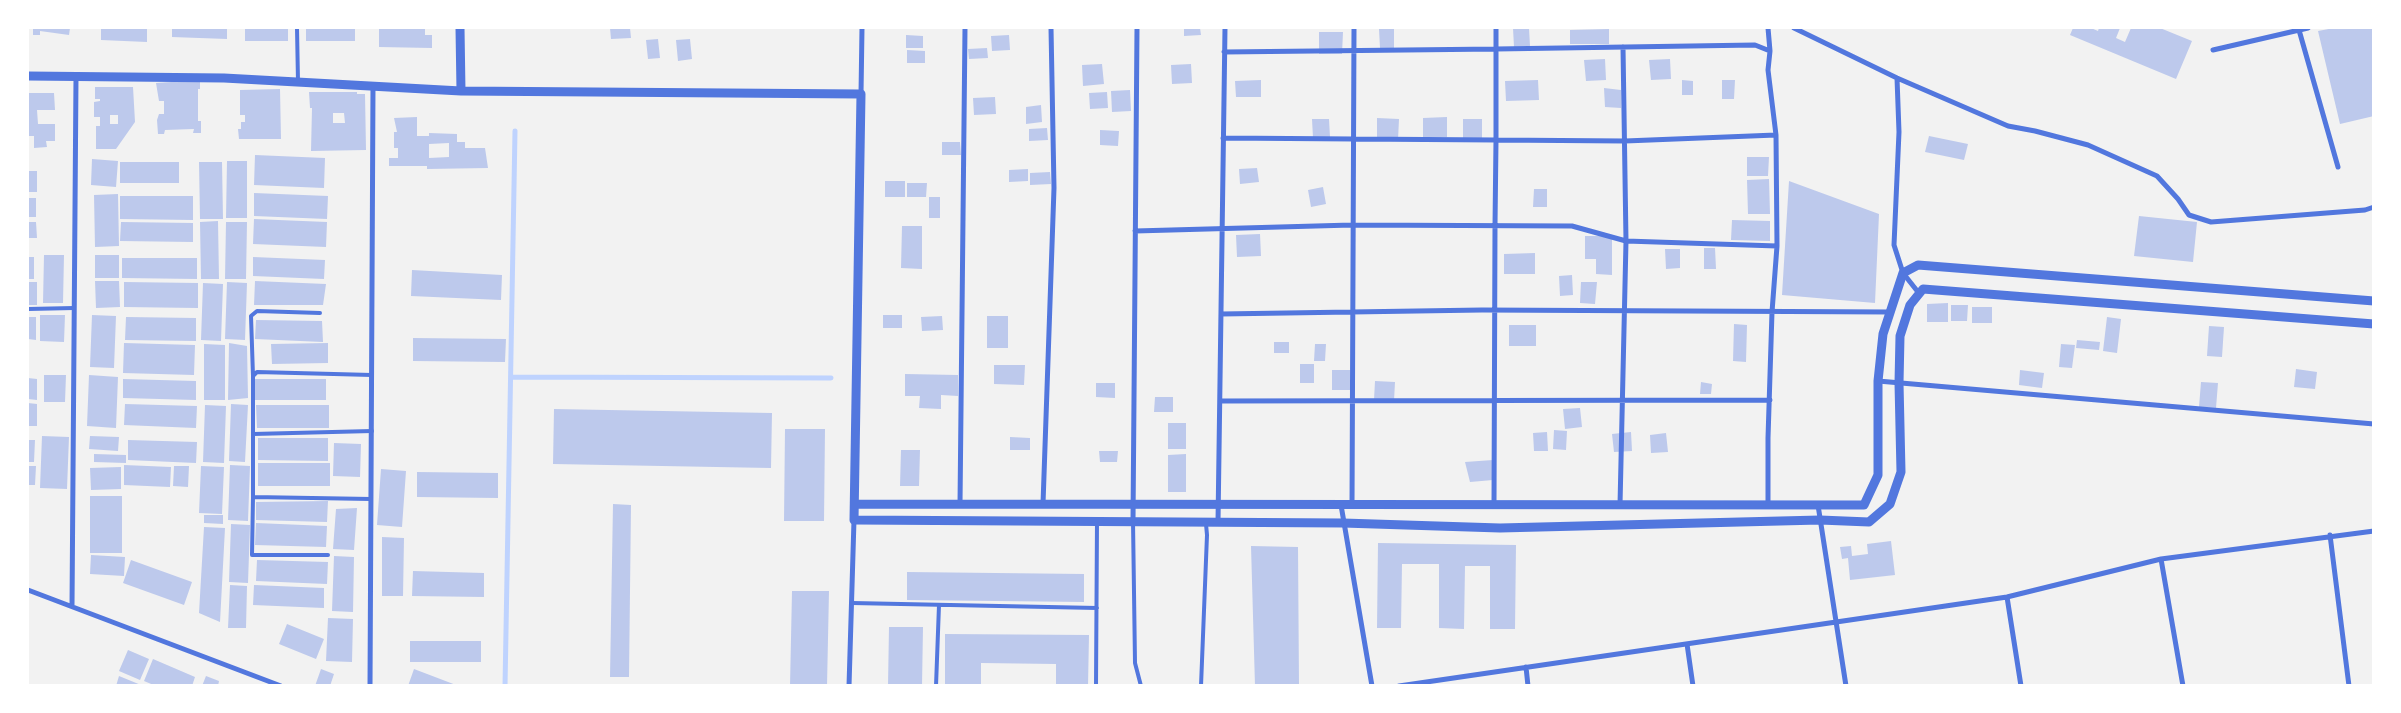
<!DOCTYPE html>
<style>
body{margin:0}
#map{position:relative;width:2401px;height:713px;overflow:hidden;background:#f2f2f2;font-family:"Roboto Condensed",sans-serif}
canvas{display:block}
.frame{position:absolute;inset:0;border:29px solid #fff;pointer-events:none}
</style>
<div id="map">
<canvas width="2401" height="713"></canvas>
<div class="frame"></div>
</div>
<script>
const g = document.querySelector('canvas').getContext('2d');
g.lineJoin = 'round';
const toPath = rows => new Path2D(rows.map(r => 'M' + r).join(''));
function stroke(path, color, width, dash) { g.strokeStyle = color; g.lineWidth = width; g.lineCap = dash ? 'butt' : 'round'; g.setLineDash(dash || []); g.stroke(path); }
function paint(path, color) { g.fillStyle = color; g.fill(path, 'evenodd'); }
const stream = toPath([
 [511,377,831,378],
 [505,686,515,131]
]);
const building = toPath([
 [33,28,70,28,69,35,40,31,40,35,33,35],
 [101,28,147,28,147,42,101,40],
 [172,28,227,28,227,39,172,37],
 [245,28,288,28,288,41,245,41],
 [306,28,352,28,355,29,355,41,306,41],
 [379,28,425,28,425,35,432,35,432,48,379,47],
 [610,28,630,28,631,38,611,39],
 [1184,28,1200,28,1201,35,1184,36],
 [1513,28,1529,28,1530,46,1514,47],
 [2073,28,2091,28,2098,31,2099,28,2120,28,2116,38,2125,42,2131,28,2160,28,2192,41,2176,79,2070,35],
 [2334,28,2374,28,2374,116,2340,124,2318,31],
 [1379,29,1394,29,1394,48,1380,48],
 [1609,29,1609,44,1570,44,1570,30],
 [1319,32,1343,32,1342,54,1319,54],
 [906,35,923,36,923,48,906,48],
 [1009,35,1010,50,992,51,991,36],
 [658,39,660,58,648,59,646,40],
 [690,39,692,59,678,61,676,40],
 [987,48,988,58,969,59,968,49],
 [907,50,925,51,925,63,907,63],
 [1605,59,1606,80,1586,81,1584,60],
 [1670,59,1671,79,1651,80,1649,60],
 [1102,64,1104,84,1083,86,1082,65],
 [1191,64,1192,83,1172,84,1171,65],
 [200,77,200,89,198,89,198,121,201,121,201,133,193,133,194,129,165,130,164,134,158,134,157,120,159,114,164,114,164,101,159,101,156,83,171,82,171,78],
 [1261,80,1261,97,1236,97,1235,81],
 [1538,80,1539,100,1506,101,1505,81],
 [1682,80,1693,81,1693,95,1682,95],
 [1722,80,1735,80,1734,99,1722,99],
 [95,87,133,87,135,122,116,149,96,149,96,126,100,126,100,117,94,117,94,102,100,101,100,99,95,99],
 [110,115,118,115,118,124,110,124],
 [1604,88,1621,90,1621,108,1605,107],
 [280,89,281,139,239,139,238,129,241,129,241,122,245,122,245,115,240,115,240,90],
 [1130,90,1131,111,1112,112,1111,91],
 [309,92,357,92,357,94,365,94,366,150,311,151,312,108,310,108],
 [333,113,344,113,345,123,333,123],
 [1107,92,1108,108,1090,109,1089,93],
 [28,93,54,93,55,110,37,110,38,124,55,124,55,141,46,141,47,147,34,148,34,136,28,136],
 [995,97,996,114,974,115,973,98],
 [1041,105,1042,122,1026,124,1026,107],
 [417,117,417,136,429,136,429,133,457,134,457,142,465,142,465,148,485,148,488,168,427,169,427,166,389,166,389,158,398,158,398,148,394,148,394,132,397,132,394,118],
 [449,143,449,157,429,158,429,144],
 [1447,117,1447,137,1423,138,1423,118],
 [1377,118,1399,119,1398,140,1377,139],
 [1312,119,1329,119,1330,137,1313,138],
 [1463,119,1482,119,1482,138,1463,138],
 [1047,128,1048,140,1029,141,1029,129],
 [1100,130,1119,131,1118,146,1100,145],
 [1929,136,1968,144,1964,160,1925,152],
 [942,142,960,142,961,155,942,155],
 [255,155,325,158,324,188,254,185],
 [1747,157,1769,157,1768,176,1747,176],
 [92,159,118,161,116,187,91,185],
 [227,161,247,161,247,218,226,218],
 [120,162,179,162,179,183,120,183],
 [199,162,222,162,223,219,200,219],
 [1257,168,1259,182,1240,184,1239,169],
 [1028,169,1028,181,1009,182,1009,170],
 [28,171,37,171,37,192,28,192],
 [1050,172,1051,184,1030,185,1030,173],
 [1769,179,1770,214,1748,214,1747,180],
 [885,181,905,181,905,197,885,197],
 [1789,181,1879,214,1875,303,1782,295],
 [907,183,927,183,926,197,907,197],
 [1323,187,1326,204,1311,207,1308,190],
 [1534,189,1547,189,1547,207,1533,207],
 [254,193,328,196,327,219,254,216],
 [118,194,119,246,95,247,94,195],
 [120,196,193,196,193,220,120,219],
 [929,197,940,197,940,218,929,218],
 [28,198,36,198,36,217,28,217],
 [2139,216,2197,222,2193,262,2134,256],
 [254,219,327,222,326,247,253,244],
 [1732,220,1770,221,1770,241,1731,240],
 [218,221,219,279,201,279,200,222],
 [28,222,36,222,37,238,28,238],
 [121,222,193,223,193,242,120,241],
 [226,222,247,222,246,279,225,279],
 [902,226,922,226,922,269,901,268],
 [1260,234,1261,256,1237,257,1236,235],
 [1585,236,1612,236,1612,275,1596,274,1596,259,1585,259],
 [1704,248,1715,248,1716,269,1704,269],
 [1665,249,1680,249,1680,268,1666,269],
 [1535,253,1535,274,1504,274,1504,254],
 [44,255,64,255,63,303,43,303],
 [95,255,119,255,119,278,95,278],
 [28,257,34,257,34,279,28,279],
 [253,257,325,260,324,279,253,276],
 [122,258,197,258,197,279,122,278],
 [412,270,502,275,501,300,411,296],
 [1572,275,1573,295,1560,296,1559,276],
 [95,281,119,281,120,307,96,308],
 [255,281,326,284,323,305,254,305],
 [28,282,37,282,37,305,28,305],
 [124,282,198,283,198,308,124,307],
 [227,282,247,283,245,340,225,339],
 [1581,282,1597,282,1595,304,1580,303],
 [203,283,223,284,221,341,201,340],
 [1948,303,1948,322,1927,322,1927,304],
 [1951,305,1968,305,1967,321,1951,321],
 [1972,307,1992,307,1992,323,1972,323],
 [40,315,65,315,64,342,40,341],
 [92,315,116,316,114,368,90,367],
 [883,315,902,315,902,328,883,328],
 [942,316,943,330,922,331,921,317],
 [987,316,1008,316,1008,348,987,348],
 [28,317,36,317,36,340,28,339],
 [126,317,196,318,196,341,125,340],
 [2107,317,2121,319,2117,353,2103,351],
 [256,320,322,321,323,342,255,339],
 [1734,324,1747,325,1746,362,1733,361],
 [1509,325,1536,325,1536,346,1509,346],
 [2209,326,2224,327,2222,357,2207,356],
 [413,338,506,339,505,362,413,361],
 [2077,340,2100,342,2099,350,2076,348],
 [1274,342,1289,342,1289,353,1274,353],
 [124,343,195,345,194,375,123,373],
 [229,343,247,346,248,398,228,400],
 [328,343,328,363,272,364,271,344],
 [204,344,225,345,225,400,204,400],
 [1315,344,1326,344,1325,361,1314,361],
 [2061,344,2075,345,2072,368,2059,367],
 [1300,364,1314,364,1314,383,1300,383],
 [994,365,1025,365,1024,385,994,384],
 [2296,369,2317,372,2315,389,2294,387],
 [1332,370,1350,370,1350,390,1332,390],
 [2020,370,2044,373,2042,388,2019,385],
 [905,374,958,375,958,396,941,395,941,409,919,408,920,396,905,396],
 [44,375,66,375,65,402,44,402],
 [89,375,118,377,116,428,87,426],
 [28,378,37,379,37,400,28,399],
 [123,379,196,381,196,400,123,398],
 [254,379,326,379,326,400,254,400],
 [1375,381,1395,382,1394,401,1374,400],
 [1701,382,1712,384,1711,394,1700,394],
 [2201,382,2218,383,2216,408,2199,407],
 [1096,383,1115,383,1115,398,1096,397],
 [1155,397,1173,397,1173,412,1154,412],
 [28,403,37,404,37,426,28,426],
 [125,404,197,406,196,428,124,425],
 [231,404,248,405,245,462,229,461],
 [205,405,226,406,224,463,203,462],
 [256,405,329,405,329,428,257,428],
 [1580,408,1582,427,1565,429,1563,409],
 [554,409,772,413,771,468,553,464],
 [1168,423,1186,423,1186,449,1168,449],
 [785,429,825,429,824,521,784,521],
 [1554,430,1567,431,1566,450,1553,449],
 [1547,432,1548,451,1534,451,1533,433],
 [1631,432,1632,451,1614,452,1612,434],
 [1666,433,1668,452,1651,453,1650,435],
 [42,436,69,437,67,489,40,488],
 [90,436,119,437,118,451,89,449],
 [1010,437,1030,438,1030,450,1010,450],
 [258,438,328,438,328,461,258,460],
 [28,440,35,440,34,462,28,462],
 [128,440,197,442,196,463,128,460],
 [334,443,361,444,360,477,333,476],
 [901,450,920,450,919,486,900,486],
 [1099,451,1118,451,1117,462,1100,462],
 [94,454,126,455,126,463,94,462],
 [1186,454,1186,492,1168,492,1168,455],
 [1493,460,1493,480,1470,482,1465,462],
 [258,463,330,463,330,486,258,486],
 [124,465,171,467,170,487,124,485],
 [230,465,250,466,248,521,228,520],
 [28,466,36,466,35,485,28,485],
 [174,466,189,466,188,487,173,486],
 [201,466,224,467,222,514,199,513],
 [121,467,121,489,91,490,90,468],
 [381,469,406,471,402,527,377,525],
 [417,472,498,473,498,498,417,497],
 [90,496,122,496,122,553,90,553],
 [328,501,327,522,256,520,256,502],
 [613,504,631,505,629,677,610,677],
 [357,508,354,550,333,549,336,509],
 [204,515,223,515,223,524,204,523],
 [256,523,327,526,326,547,255,545],
 [231,524,250,525,248,583,229,582],
 [204,527,225,528,220,622,199,613],
 [382,537,404,538,403,596,382,596],
 [1891,541,1895,575,1850,580,1848,558,1842,559,1840,547,1851,546,1852,556,1868,554,1867,544],
 [1378,543,1516,545,1515,629,1490,629,1490,566,1465,566,1464,629,1439,628,1439,564,1402,564,1401,628,1377,628],
 [1251,546,1298,547,1299,686,1255,686],
 [91,555,125,557,124,576,90,574],
 [334,556,354,557,353,612,332,611],
 [131,560,192,582,184,605,123,583],
 [257,560,328,562,327,584,256,581],
 [413,571,484,573,484,597,412,596],
 [907,572,1084,574,1084,602,907,600],
 [230,585,247,586,246,628,228,628],
 [254,585,324,588,324,608,253,605],
 [792,591,829,591,827,686,790,686],
 [328,618,353,619,352,662,326,661],
 [287,624,324,639,316,659,279,644],
 [889,627,923,627,922,686,888,686],
 [945,634,1089,635,1088,686,1056,686,1056,664,981,663,981,686,945,686],
 [410,641,481,641,481,662,410,662],
 [128,650,149,659,140,680,119,671],
 [153,659,195,677,192,686,156,686,144,681],
 [321,669,334,674,330,686,315,686],
 [414,669,456,685,456,686,408,686],
 [119,676,141,685,141,686,116,686],
 [206,676,219,681,218,686,202,686]
]);
const service = toPath([
 [297,28,298,82],
 [28,309,74,308],
 [253,376,251,316,257,311,320,313],
 [253,434,372,431],
 [253,497,253,376,257,372,372,375],
 [1133,521,1135,663,1141,686],
 [328,555,252,555,253,497,371,499],
 [852,603,1097,608],
 [936,686,939,605],
 [1096,686,1097,521],
 [1201,686,1207,535,1206,524]
]);
const minor = toPath([
 [1768,28,1770,51],
 [1794,28,1897,78,2008,126,2035,131,2088,145,2157,176,2178,199,2189,215,2211,222,2365,210,2374,207],
 [2299,30,2338,167],
 [2213,50,2308,28],
 [1224,52,1496,49,1496,28],
 [1897,78,1899,132,1894,245,1903,273,1918,292],
 [861,94,862,28],
 [1223,138,1354,139,1496,140,1625,141,1776,135,1768,70,1770,51,1755,45,1496,49,1496,140,1495,226,1494,505],
 [1135,231,1352,225,1572,226,1626,241,1777,246,1776,135],
 [1221,314,1482,310,1890,312],
 [1878,381,2374,424],
 [1220,401,1770,400],
 [960,504,965,28],
 [1043,504,1054,188,1051,28],
 [1341,505,1372,686],
 [1352,505,1354,28],
 [1620,505,1626,241,1623,47],
 [1768,505,1768,438,1772,312,1777,246],
 [1818,505,1846,686],
 [1133,521,1137,28],
 [1218,522,1225,28],
 [2330,535,2349,686],
 [2161,559,2183,686],
 [28,590,281,686],
 [2007,597,2021,686],
 [72,606,76,77],
 [1687,644,1693,686],
 [1526,667,1528,686],
 [370,686,373,86],
 [849,686,854,520],
 [1399,686,2007,597,2161,559,2374,531]
]);
const tertiary = toPath([
 [460,28,461,91],
 [28,76,224,78,461,91,861,94,854,520,1343,523,1500,528,1820,520,1869,522,1890,504,1901,472,1899,383,1900,336,1910,305,1923,289,2374,324],
 [855,504,1864,505,1878,475,1878,381,1883,334,1903,273,1918,265,2374,301]
]);
stroke(stream, '#bfd3fe', 5);
paint(building, '#bdc9ec');
stroke(service, '#5277de', 4);
stroke(minor, '#5277de', 5);
stroke(tertiary, '#5277de', 9);
</script>
